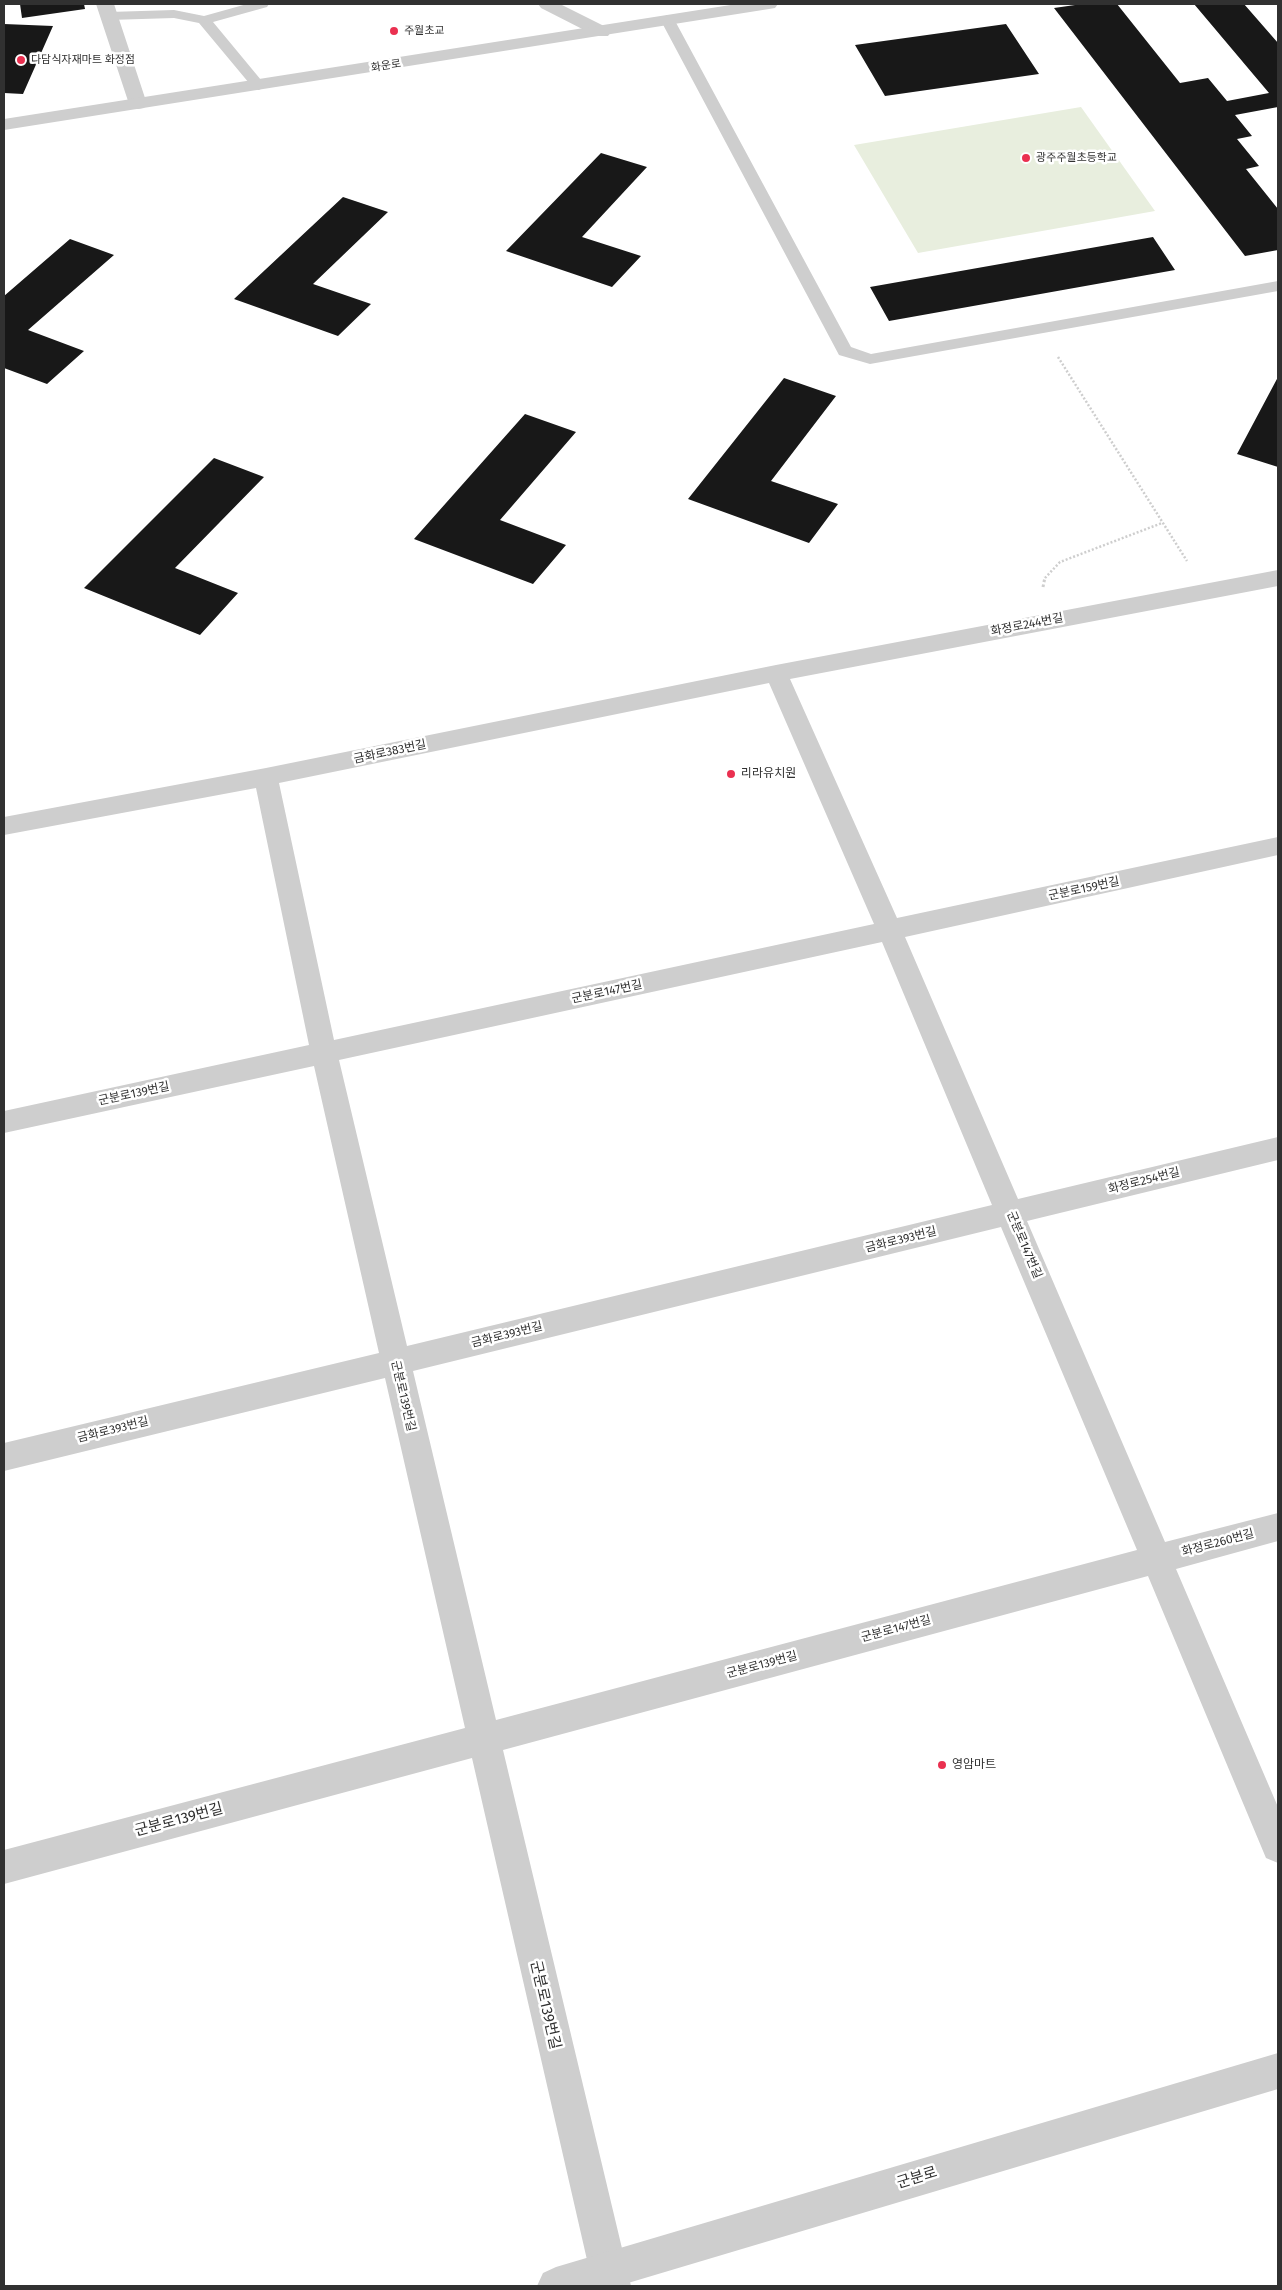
<!DOCTYPE html>
<meta charset="utf-8">
<style>
body{margin:0}
#map{position:relative;width:1282px;height:2290px;overflow:hidden;background:#fff;font-family:"Fira Sans",sans-serif}
canvas{display:block}
.frame{position:absolute;inset:0;border:5px solid #313131;pointer-events:none}
</style>
<div id="map">
<canvas width="1282" height="2290"></canvas>
<div class="frame"></div>
</div>
<script>
const g = document.querySelector('canvas').getContext('2d');
g.lineJoin = 'round';
function paint(path, color) { g.fillStyle = color; g.fill(path, 'evenodd'); }
const toPath = rows => new Path2D(rows.map(r => 'M' + r).join(''));
function stroke(path, color, width, dash) { g.strokeStyle = color; g.lineWidth = width; g.lineCap = dash ? 'butt' : 'round'; g.setLineDash(dash || []); g.stroke(path); }
function drawText(font, color, halo, rows, align = 'center') {
  g.font = font + ' "Fira Sans","Noto Sans KR",sans-serif'; g.lineWidth = 5; g.setLineDash([]); g.textBaseline = 'middle'; g.strokeStyle = halo; g.fillStyle = color; for (const [text, x, y, turn = 0] of rows) {
    g.save(); g.translate(x, y); g.rotate((+turn || 0) * Math.PI / 180); g.textAlign = isNaN(turn) ? turn : align; if (halo) g.strokeText(text, 0, 0); g.fillText(text, 0, 0); g.restore();
  }
}
const green = toPath([
 [1081,107,1155,211,918,253,854,145]
]);
const building = toPath([
 [20,4,84,4,85,9,22,18],
 [1082,4,1117,4,1180,83,1208,78,1227,101,1269,93,1194,4,1244,4,1278,43,1278,107,1235,115,1252,136,1237,139,1259,166,1246,169,1278,209,1278,250,1245,256,1054,8],
 [4,24,53,26,23,94,4,93],
 [1006,24,1039,74,885,96,855,45],
 [601,153,647,167,582,237,641,256,612,287,506,251],
 [343,197,388,212,313,284,371,304,338,336,234,299],
 [1153,237,1175,270,889,321,870,287],
 [70,239,114,255,28,330,84,351,47,384,4,368,4,296],
 [1278,377,1278,467,1237,454],
 [784,378,836,396,771,481,838,504,809,543,688,499],
 [525,414,576,432,500,520,566,545,533,584,414,539],
 [214,458,264,477,175,568,238,593,200,635,84,588]
]);
const pathFar1 = toPath([
 [1058,357,1187,561],
 [1045,578,1060,562,1162,523]
]);
const path = toPath([
 [1043,587,1045,577]
]);
const service = toPath([
 [247,4,269,4,267,7,213,22,266,86,259,90,254,89,199,23,174,18,109,20,102,16,109,12,174,10,204,16,247,4],
 [667,15,674,19,851,347,871,354,1278,281,1278,291,870,364,839,355,660,19,667,15]
]);
const minor = toPath([
 [96,4,114,4,147,104,144,108,138,109,132,108,129,104,96,4],
 [538,4,560,4,608,28,611,32,608,36,596,36,541,8,538,4],
 [1278,570,1278,586,790,679,897,918,1278,837,1278,855,905,937,1018,1199,1278,1137,1278,1160,1027,1221,1165,1542,1278,1513,1278,1541,1176,1569,1278,1807,1278,1863,1266,1858,1148,1576,503,1750,631,2286,593,2286,472,1758,4,1884,4,1850,465,1728,385,1378,4,1471,4,1443,379,1353,314,1066,4,1133,4,1111,309,1045,256,788,4,835,4,817,266,768,776,665,1278,570],
 [769,683,874,924,334,1040,279,783,769,683],
 [882,942,992,1205,407,1346,339,1060,882,942],
 [1001,1227,1137,1550,496,1720,413,1371,1001,1227]
]);
const tertiary = toPath([
 [737,4,778,4,775,8,769,9,4,130,4,119,737,4],
 [1278,2053,1278,2089,618,2286,537,2286,543,2273,556,2267,1278,2053]
]);
const markers = [
 [394,31,5,"#ea3050"],
 [21,60,5,"#ea3050"],
 [1026,158,5,"#ea3050"],
 [731,774,5,"#ea3050"],
 [942,1765,5,"#ea3050"]
];
const farPoinames = [
 ["주월초교",404,31],
 ["다담식자재마트 화정점",31,60],
 ["광주주월초등학교",1036,158]
];
const farStreetnames = [
 ["화운로",386,66,-9]
];
const streetNames = [
 ["화정로244번길",1027,625,-11],
 ["금화로383번길",390,752,-12],
 ["군분로159번길",1084,889,-12],
 ["군분로147번길",607,992,-12],
 ["군분로139번길",134,1094,-12],
 ["화정로254번길",1144,1181,-14],
 ["금화로393번길",901,1240,-14],
 ["군분로147번길",1024,1245,67],
 ["금화로393번길",507,1335,-14],
 ["군분로139번길",403,1396,77],
 ["금화로393번길",113,1430,-14],
 ["화정로260번길",1218,1543,-15],
 ["군분로147번길",896,1629,-15],
 ["군분로139번길",762,1665,-15]
];
const poiNames = [
 ["리라유치원",741,774],
 ["영암마트",952,1765]
];
const nearStreetnames = [
 ["군분로139번길",179,1820,-15],
 ["군분로139번길",545,2005,77],
 ["군분로",917,2178,-17]
];
paint(green, '#e8eede');
paint(building, '#181818');
stroke(pathFar1, '#cecece', 2.5, [2, 2]);
stroke(path, '#cecece', 3, [2.5, 2.5]);
paint(service, '#cecece');
paint(minor, '#cecece');
paint(tertiary, '#cecece');
for (const [x, y, r, color] of markers) { const dot = new Path2D(); dot.arc(x, y, r, 0, 2 * Math.PI); g.fillStyle = color; g.fill(dot); stroke(dot, '#fff', 2); }
drawText('11px', '#313131', '#fff', farPoinames, 'left');
drawText('11px', '#313131', '#fff', farStreetnames);
drawText('12px', '#313131', '#fff', streetNames);
drawText('12px', '#313131', '#fff', poiNames, 'left');
drawText('15px', '#313131', '#fff', nearStreetnames);
</script>
